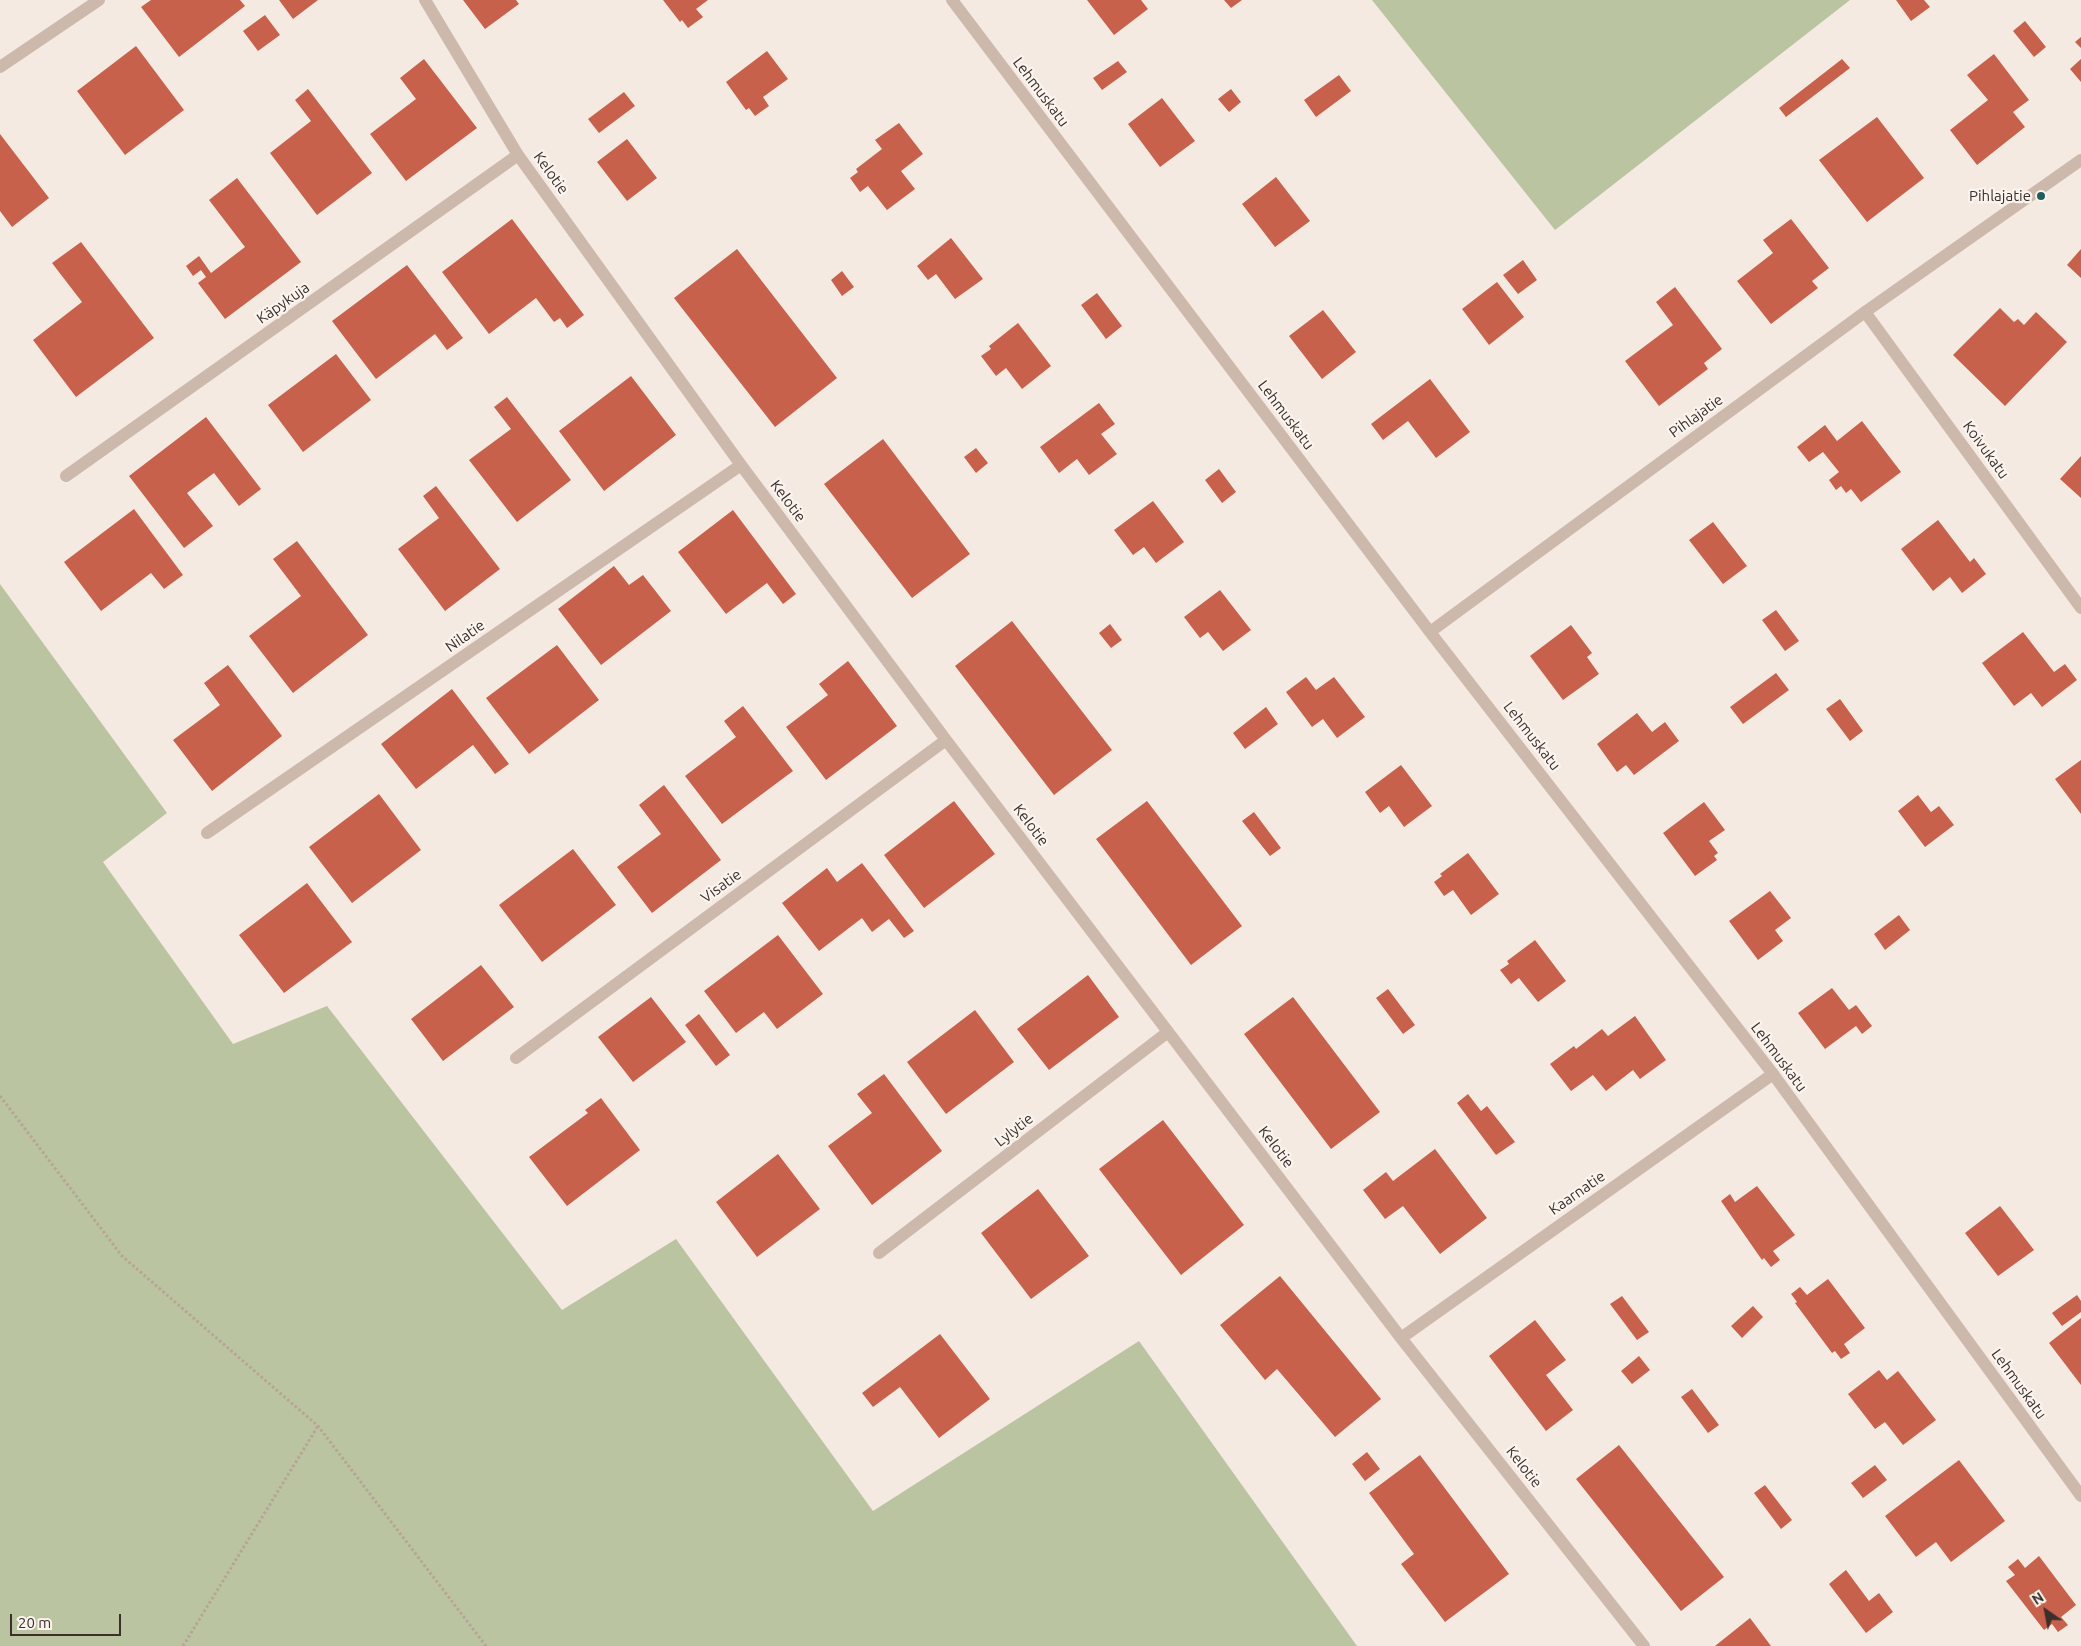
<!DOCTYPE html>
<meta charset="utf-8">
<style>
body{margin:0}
#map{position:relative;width:2081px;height:1646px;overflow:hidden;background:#f4eae1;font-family:Ubuntu,sans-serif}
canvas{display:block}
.north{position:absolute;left:2021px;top:1586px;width:50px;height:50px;-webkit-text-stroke:4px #fbf4ee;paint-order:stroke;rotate:327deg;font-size:14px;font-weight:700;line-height:20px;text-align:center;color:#3b2f2b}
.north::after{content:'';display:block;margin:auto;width:18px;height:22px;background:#3b2f2b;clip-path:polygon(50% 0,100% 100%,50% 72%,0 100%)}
.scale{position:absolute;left:10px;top:1614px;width:111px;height:22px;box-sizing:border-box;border:2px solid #3b2f2b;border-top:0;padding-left:6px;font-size:15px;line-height:18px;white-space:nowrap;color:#3b2f2b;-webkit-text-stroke:4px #fbf4ee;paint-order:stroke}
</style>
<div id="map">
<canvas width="2081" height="1646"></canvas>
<div class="north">N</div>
<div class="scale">20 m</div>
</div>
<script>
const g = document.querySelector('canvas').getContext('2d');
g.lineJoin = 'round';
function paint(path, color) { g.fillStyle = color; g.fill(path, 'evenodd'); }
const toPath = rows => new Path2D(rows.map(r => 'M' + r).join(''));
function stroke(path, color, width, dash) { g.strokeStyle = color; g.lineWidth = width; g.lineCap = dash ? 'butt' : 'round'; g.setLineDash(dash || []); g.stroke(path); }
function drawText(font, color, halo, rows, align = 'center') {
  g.font = font + ' Ubuntu,sans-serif'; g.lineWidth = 4.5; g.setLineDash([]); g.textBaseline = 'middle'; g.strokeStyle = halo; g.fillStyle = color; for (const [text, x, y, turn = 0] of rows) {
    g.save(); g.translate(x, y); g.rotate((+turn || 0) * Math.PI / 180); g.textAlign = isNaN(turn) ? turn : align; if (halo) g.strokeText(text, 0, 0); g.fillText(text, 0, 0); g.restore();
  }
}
const green = toPath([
 [1372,0,1850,0,1555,230],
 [0,584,167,813,103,862,233,1044,327,1006,562,1310,676,1239,873,1511,1139,1341,1357,1646,0,1646]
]);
const building = toPath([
 [151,0,240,0,245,6,179,57,141,7],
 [279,0,318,0,293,19],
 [463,0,516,0,519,4,485,29],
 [663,0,708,0,696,9,703,17,688,28,682,20,680,22],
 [1087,0,1141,0,1148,9,1114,35],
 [1224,0,1242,0,1231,8],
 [1896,0,1924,0,1930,7,1911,21],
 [265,15,280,35,258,51,243,31],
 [2025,21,2046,47,2034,57,2013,31],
 [2081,37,2081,48,2075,42],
 [136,46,184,110,125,155,77,91],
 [767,51,788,79,763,97,769,106,755,116,749,108,746,110,726,82],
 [1994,54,2029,100,2013,112,2025,127,1977,165,1950,130,1988,100,1967,75],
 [424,59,477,128,406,181,370,134,416,99,400,78],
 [1842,59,1850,68,1786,117,1779,108],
 [2081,59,2081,82,2070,69],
 [1118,61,1127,72,1102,90,1093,78],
 [1339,75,1351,91,1316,117,1304,100],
 [308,89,372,173,317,215,270,153,311,121,295,100],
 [1231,89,1241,102,1229,112,1218,99],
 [624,92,635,106,599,133,588,119],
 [1162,98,1195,141,1160,167,1128,124],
 [1877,117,1924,178,1867,222,1819,160],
 [899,123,923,154,901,171,915,189,887,210,868,186,860,192,850,178,858,172,856,169,882,149,875,140],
 [0,134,49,198,12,227,0,211],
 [627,139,657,178,627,201,597,162],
 [1276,177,1310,221,1275,247,1242,204],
 [237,178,301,262,225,319,198,283,206,277,201,270,193,276,186,266,199,256,211,273,245,247,209,200],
 [512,219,584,315,567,328,560,318,554,322,536,298,489,334,442,272],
 [1791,219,1829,268,1812,281,1818,288,1771,324,1737,281,1773,253,1763,240],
 [951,238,983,279,955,299,936,274,928,280,917,266],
 [81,242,154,338,76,397,33,340,82,302,52,263],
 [737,249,837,378,775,427,674,298],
 [2081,249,2081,278,2067,265],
 [1523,260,1537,280,1518,294,1503,275],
 [407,265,463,338,447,350,435,334,376,379,332,321],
 [842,271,854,287,842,296,831,280],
 [1497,282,1524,317,1489,345,1462,309],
 [1675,287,1722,349,1704,363,1708,369,1659,406,1625,361,1673,325,1656,302],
 [1097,293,1122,326,1106,339,1081,305],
 [2000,308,2014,322,2018,319,2024,325,2036,312,2067,342,2005,406,1953,355],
 [1323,310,1356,352,1322,379,1289,336],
 [1018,323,1051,366,1022,389,1006,368,996,376,981,356,991,349,989,346],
 [336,354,371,400,303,452,268,405],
 [631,376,676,435,604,491,559,431],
 [1430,379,1470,432,1436,458,1408,421,1383,440,1371,424],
 [507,397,571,480,517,522,469,460,511,429,494,407],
 [1099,403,1115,424,1101,434,1117,454,1089,475,1077,459,1059,473,1040,447],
 [206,417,261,489,239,506,214,473,187,493,213,526,184,548,129,476],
 [1862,421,1901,472,1861,502,1851,489,1846,493,1841,486,1836,490,1829,480,1839,472,1823,452,1809,462,1797,447,1825,425,1837,441],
 [883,439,970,554,912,598,824,484],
 [976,448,988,463,976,473,964,457],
 [2081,456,2081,498,2060,479],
 [1219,469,1236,492,1222,503,1205,480],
 [436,486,500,569,445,611,398,549,439,518,423,496],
 [1153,501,1184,542,1156,563,1144,547,1133,555,1114,530],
 [134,509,183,575,164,589,151,573,101,611,64,562],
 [733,510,796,594,783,604,767,583,726,614,678,552],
 [1938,520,1970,562,1974,558,1986,574,1962,593,1950,577,1933,591,1901,549],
 [1713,522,1747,566,1723,584,1689,540],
 [297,541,368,635,293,693,249,636,301,596,273,559],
 [614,566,629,585,643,575,671,611,601,665,558,609],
 [1220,590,1251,630,1223,651,1208,632,1200,638,1184,617],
 [1776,610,1799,641,1785,651,1762,620],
 [1012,621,1112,750,1054,795,955,666],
 [1110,624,1122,640,1111,648,1099,633],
 [1571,625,1592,653,1587,657,1599,674,1563,700,1530,656],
 [2023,632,2054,672,2065,664,2077,680,2042,707,2031,693,2014,706,1982,663],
 [557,645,599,700,529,754,486,698],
 [848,661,897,726,826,780,786,727,828,695,819,684],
 [228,665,282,736,212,791,173,740,220,705,204,683],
 [1776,673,1789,690,1743,724,1730,707],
 [1306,677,1316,690,1334,677,1365,717,1337,738,1323,719,1312,727,1286,692],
 [452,689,509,764,495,774,473,745,416,789,381,744],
 [1840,699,1863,731,1850,741,1826,709],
 [743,706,793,771,722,824,685,776,736,737,724,721],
 [1266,707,1278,724,1245,749,1233,733],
 [1637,713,1652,732,1665,722,1679,741,1634,775,1626,765,1617,772,1597,744],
 [2081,760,2081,814,2055,779],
 [1401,765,1432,806,1404,827,1389,806,1380,813,1365,792],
 [664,785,721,860,652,913,617,867,661,834,639,805],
 [379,794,421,850,352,903,309,847],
 [1918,795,1931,812,1939,806,1954,825,1925,847,1898,811],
 [954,801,995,854,924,908,884,855],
 [1147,801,1242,926,1191,965,1096,839],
 [1704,802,1725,830,1709,841,1718,853,1714,856,1717,860,1695,876,1663,833],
 [1254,812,1281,848,1270,856,1242,821],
 [573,849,616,905,542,962,499,905],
 [1468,853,1499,894,1471,915,1453,890,1444,896,1434,882,1442,876,1440,874],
 [862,863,914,931,904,938,889,919,872,932,862,918,819,951,782,903,827,868,837,882],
 [307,883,352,942,284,993,239,935],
 [1770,891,1791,918,1775,930,1783,941,1758,960,1729,921],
 [1899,915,1910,930,1885,950,1874,934],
 [778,935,823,994,777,1029,764,1012,736,1033,704,991],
 [1535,940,1566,981,1538,1002,1519,978,1511,984,1500,970,1509,964,1507,961],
 [481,965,514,1007,443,1061,411,1019],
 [1088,975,1119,1017,1049,1070,1017,1029],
 [1832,988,1849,1010,1856,1005,1872,1026,1862,1034,1856,1026,1825,1049,1798,1013],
 [1388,989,1415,1025,1403,1034,1376,998],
 [651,997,686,1042,633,1082,598,1037],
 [1293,997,1380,1112,1331,1149,1244,1034],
 [975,1010,1014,1062,946,1114,907,1062],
 [699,1014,730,1055,716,1066,685,1025],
 [1635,1016,1666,1060,1640,1079,1633,1070,1606,1091,1593,1075,1571,1091,1550,1064,1574,1046,1576,1049,1602,1029,1608,1036],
 [884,1074,942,1151,872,1205,828,1146,872,1113,857,1094],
 [1468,1094,1481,1111,1487,1106,1515,1142,1496,1155,1457,1103],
 [601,1098,640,1150,567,1206,529,1157,588,1113,585,1110],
 [1163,1120,1244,1225,1181,1275,1099,1169],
 [1435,1149,1487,1218,1440,1254,1403,1206,1385,1219,1363,1190,1386,1172,1393,1181],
 [778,1154,820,1209,757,1257,716,1202],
 [1757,1186,1795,1235,1773,1251,1780,1260,1771,1267,1764,1258,1762,1260,1721,1201,1730,1194,1735,1202],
 [1038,1189,1089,1256,1031,1299,981,1233],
 [2000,1206,2034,1250,1998,1276,1965,1233],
 [1280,1276,1381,1399,1335,1437,1277,1369,1265,1380,1220,1325],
 [1828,1279,1865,1328,1844,1344,1850,1353,1841,1359,1835,1351,1832,1353,1795,1303,1797,1302,1791,1294,1800,1287,1807,1295],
 [2077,1295,2081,1301,2081,1312,2062,1326,2052,1313],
 [1622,1296,1649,1332,1637,1340,1610,1304],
 [1753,1306,1763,1317,1742,1338,1731,1326],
 [2081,1318,2081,1385,2049,1343],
 [1535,1320,1566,1360,1546,1375,1573,1410,1546,1431,1489,1356],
 [940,1334,990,1399,939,1438,900,1387,873,1407,862,1393],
 [1639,1356,1650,1370,1632,1384,1621,1371],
 [1879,1370,1887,1380,1898,1371,1936,1420,1903,1445,1885,1422,1875,1429,1848,1394],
 [1692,1389,1719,1425,1708,1433,1681,1397],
 [1619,1445,1724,1577,1681,1611,1576,1479],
 [1367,1452,1380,1469,1365,1481,1352,1464],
 [1420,1455,1509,1574,1445,1622,1401,1564,1414,1554,1369,1493],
 [1959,1460,2005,1521,1951,1562,1936,1542,1916,1557,1885,1516],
 [1875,1465,1887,1480,1863,1498,1851,1483],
 [1765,1485,1792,1520,1781,1529,1754,1493],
 [2039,1556,2076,1605,2061,1617,2068,1625,2058,1632,2052,1624,2044,1630,2006,1581,2015,1575,2008,1567,2018,1559,2025,1568],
 [1846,1570,1869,1601,1879,1593,1893,1612,1866,1633,1829,1584],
 [1750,1618,1771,1646,1715,1646]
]);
const path = toPath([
 [0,1096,122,1256,318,1426,486,1646],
 [183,1646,318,1426]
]);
const minor = toPath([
 [425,0,518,155,741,465,946,740,1401,1338,1644,1646],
 [0,67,99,0],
 [1865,312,2081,608],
 [66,476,518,155],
 [207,833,741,465],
 [516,1058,946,740],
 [879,1253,1168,1032],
 [1401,1338,1773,1074]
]);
const tertiary = toPath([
 [952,0,1430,632,1773,1074,2081,1496],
 [1430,632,1865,312,2081,160]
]);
const markers = [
 [2041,196,5,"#1f5e5d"]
];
const streetNames = [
 ["Lehmuskatu",1041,92,53],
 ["Kelotie",551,173,54],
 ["Käpykuja",283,303,-35],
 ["Lehmuskatu",1286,415,53],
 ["Pihlajatie",1696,416,-36],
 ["Koivukatu",1986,450,54],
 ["Kelotie",788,501,53],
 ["Nilatie",465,636,-35],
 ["Lehmuskatu",1532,736,52],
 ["Kelotie",1031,825,53],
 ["Visatie",721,886,-36],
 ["Lehmuskatu",1779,1057,53],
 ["Lylytie",1014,1130,-38],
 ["Kelotie",1276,1147,53],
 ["Kaarnatie",1577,1193,-35],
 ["Lehmuskatu",2019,1384,54],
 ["Kelotie",1524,1467,52]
];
const poiNames = [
 ["Pihlajatie",2031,196]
];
paint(green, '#bac4a0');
paint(building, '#c7614c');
stroke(path, '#b9a396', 3, [2.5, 2.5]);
stroke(minor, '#cdb9ac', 12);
stroke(tertiary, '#cdb9ac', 12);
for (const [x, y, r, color] of markers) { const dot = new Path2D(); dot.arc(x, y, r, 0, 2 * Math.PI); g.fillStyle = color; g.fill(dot); stroke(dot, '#fbf4ee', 2); }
drawText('15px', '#3b2f2b', '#fbf4ee', streetNames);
drawText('15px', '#3b2f2b', '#fbf4ee', poiNames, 'right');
</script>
